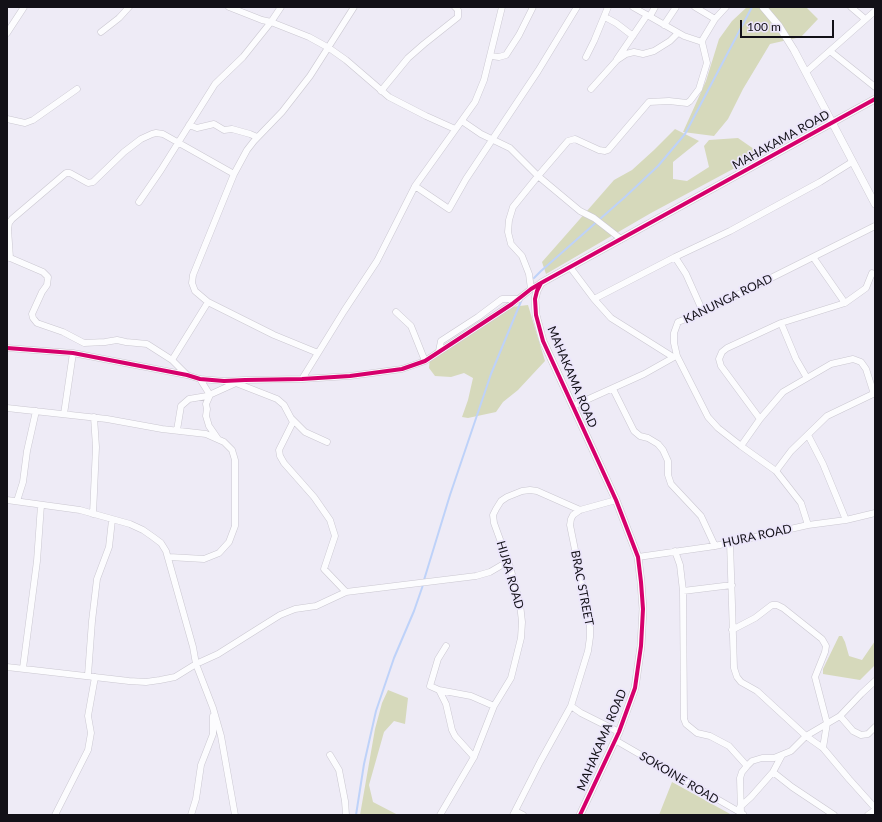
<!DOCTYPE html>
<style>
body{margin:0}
#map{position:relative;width:882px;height:822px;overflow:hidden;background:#eeebf6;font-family:Lato,sans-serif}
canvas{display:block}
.frame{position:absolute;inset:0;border:8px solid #121017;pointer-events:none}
.scale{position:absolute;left:740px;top:20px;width:94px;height:18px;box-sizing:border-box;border:2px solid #121017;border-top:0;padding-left:5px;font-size:12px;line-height:14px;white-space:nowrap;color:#121017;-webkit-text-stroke:3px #ece6fb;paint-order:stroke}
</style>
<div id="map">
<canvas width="882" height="822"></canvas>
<div class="frame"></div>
<div class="scale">100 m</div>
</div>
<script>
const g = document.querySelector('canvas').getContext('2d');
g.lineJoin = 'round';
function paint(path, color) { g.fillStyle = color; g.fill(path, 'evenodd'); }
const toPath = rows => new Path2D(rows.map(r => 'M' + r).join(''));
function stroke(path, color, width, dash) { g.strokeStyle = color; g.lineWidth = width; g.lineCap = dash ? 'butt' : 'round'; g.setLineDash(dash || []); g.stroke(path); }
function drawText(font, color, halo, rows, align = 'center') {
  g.font = font + ' Lato,sans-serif'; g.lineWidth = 3.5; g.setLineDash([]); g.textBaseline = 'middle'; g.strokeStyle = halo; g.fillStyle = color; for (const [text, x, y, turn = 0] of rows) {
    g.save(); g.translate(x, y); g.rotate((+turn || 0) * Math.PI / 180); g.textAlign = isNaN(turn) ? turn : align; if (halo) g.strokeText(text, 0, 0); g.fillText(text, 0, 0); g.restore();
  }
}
const green = toPath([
 [747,7,806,7,818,19,801,37,770,44,743,89,728,119,714,136,683,132,706,81,719,39,732,21],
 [675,129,699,141,673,162,673,179,687,181,709,167,704,146,709,140,738,138,761,154,651,213,546,274,542,262,579,220,614,180,632,170,654,150],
 [528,305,545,361,518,390,503,402,496,412,468,418,462,417,468,400,473,378,464,373,451,377,435,376,429,368,430,357,435,350,503,308],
 [839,636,842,636,845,642,849,656,862,660,875,641,875,665,860,680,823,674,823,669],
 [388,690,408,698,405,724,394,721,384,732,369,785,373,802,398,815,360,815,375,729,382,703],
 [672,782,732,815,659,815]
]);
const stream = toPath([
 [534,278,541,271,625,197,658,166,685,134,752,7],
 [424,580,450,495,491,374,522,299],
 [356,815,364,764,376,711,394,658,414,611,423,585]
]);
const minor = toPath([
 [229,7,262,20,271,22,309,37,329,48,346,60,389,97,426,116,455,129],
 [633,7,684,36,702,42],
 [695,7,715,19],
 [851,7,865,19],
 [650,16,655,7],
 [605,17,616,23,633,36],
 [664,25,676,7],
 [101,32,119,18,129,7],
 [7,33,24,7],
 [830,51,875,87],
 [491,56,499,57,506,55,519,35,533,7],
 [586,57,594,41,608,7],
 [617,59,647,15],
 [806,72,875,11],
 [591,89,617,60,626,54,634,52,643,54,654,51,670,41,678,33],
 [381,91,408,58,424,44,458,17,458,10,455,7],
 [7,119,25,123,33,120,77,89],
 [462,121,481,134,510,148,538,176,580,211,594,218,621,239],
 [189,125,197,128,214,124,224,130,232,129,250,134,257,137],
 [415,186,449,209,466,179,538,71,577,7],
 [139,202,161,170,215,84,243,57,271,22,281,7],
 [8,257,43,272,48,277,47,285,42,292,32,314,33,318,37,323,63,332,84,343,105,342,117,340,126,342,147,344,172,360,187,375],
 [675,257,686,274,703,312],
 [813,257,845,303],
 [10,258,8,229,9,223,12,219,66,173,70,173,88,183,93,182,124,152,141,139,152,134,156,133,163,134,234,174],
 [570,267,594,299,611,318,673,357],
 [531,289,529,274,522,256,511,244,508,232,509,220,513,207,538,176,568,141,575,139,599,150,605,151,608,150,649,102,669,101,687,103,690,101,699,89,707,63,702,42,703,39,715,19,726,7],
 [594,299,675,257,730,231,820,182,852,162],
 [396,312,411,326,425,361],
 [781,323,796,359,807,378],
 [7,348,73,353,187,375,200,379,224,381,245,380,302,379,350,376,402,369,425,361,512,304,531,289,541,283],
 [439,351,441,341,478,317,502,299,519,299],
 [318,353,274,335,208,302,195,291,192,283,193,275,234,174,247,150,254,141,282,112,310,76,354,7],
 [172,360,208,302],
 [200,379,210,395,206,404,207,409,206,416,209,426,218,439],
 [302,379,344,311,377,261,415,186,475,102,484,80,502,7],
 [236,383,277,399,284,405,293,422,279,450,280,456,284,463,314,497,330,520,335,536,324,569,346,592],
 [613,389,634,431,640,436,648,438,658,444,663,450,668,461,668,475,671,484,701,516,715,546],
 [573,406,644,374,676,356],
 [7,408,107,419,162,429,206,434,224,442,232,450,235,460,235,526,229,542,219,553,204,559,169,557],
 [64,414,73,353],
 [291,418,305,432,327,442],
 [760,419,721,366,719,359,722,352,727,348,781,323,845,303,866,288,872,273,875,274],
 [177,430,181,406,189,399,207,396,238,382],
 [808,435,823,464,846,520],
 [741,446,760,419,783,392,831,364,853,359,861,362,866,369,874,394],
 [776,471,791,451,827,416,875,393],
 [7,500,80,510,130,524,143,530,153,537,161,543,166,551,193,647,196,664,213,708,221,736,235,815],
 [17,501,23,482,27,451,36,411],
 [93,514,96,447,94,417],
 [808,525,801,503,776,471,741,446,718,428,708,417,677,356,674,343,674,333,678,322,703,312,875,226],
 [730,542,734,668,737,677,741,682,757,691,806,736,823,748,849,779,875,808],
 [675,551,680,565,683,591,684,719,686,724,697,733,710,736,729,746,747,766],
 [638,557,715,546,808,525,846,520,875,513],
 [683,591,732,585],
 [732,630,755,618,772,605,777,605,783,608,822,639,826,646,825,652,815,677,827,723,823,748],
 [446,646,438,659,430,686,439,690,446,704,452,730,455,736,474,757],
 [7,667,129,681,146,682,160,680,175,677,196,664,218,654,264,625,280,615,295,609,316,606,346,592,476,576,490,572,507,562],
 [23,668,37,561,41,505],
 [88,675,92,621,97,579,109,547,112,520],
 [439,690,471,696,494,706],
 [571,706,581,713,619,732],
 [840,716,853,731,861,735,868,734,875,727],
 [615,740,743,814],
 [330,755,339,770,345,801,346,815],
 [773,772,792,787,834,815],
 [740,807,751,797,773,772,782,755],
 [515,811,523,815],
 [741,813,740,778,742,772,747,766,752,761,762,758,774,758,791,751,806,736,840,716,861,694,875,681],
 [55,815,88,750,91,733,88,716,95,677],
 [191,815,196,799,201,765,213,734,213,716],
 [440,815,474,757,494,706,511,678,521,638,522,622,520,604,510,567,494,523,493,515,496,509,501,501,507,497,522,491,530,490,537,491,580,510],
 [513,815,540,762,571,706,588,651,590,637,590,624,570,525,571,519,573,515,580,510,616,500],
 [868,815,875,810]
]);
const tertiary = toPath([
 [763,7,779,26,794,50,875,204],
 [580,815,619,732,635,688,641,646,643,609,641,582,638,557,616,500,543,341,536,315,535,299,537,291,541,283,875,99]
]);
const cycleway = toPath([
 [7,348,73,353,187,375,200,379,224,381,245,380,302,379,350,376,402,369,425,361,512,304,531,289,541,283],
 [580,815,619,732,635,688,641,646,643,609,641,582,638,557,616,500,543,341,536,315,535,299,537,291,541,283,875,99]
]);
const streetNames = [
 ["MAHAKAMA ROAD",781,140,-29],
 ["KANUNGA ROAD",728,299,-26],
 ["MAHAKAMA ROAD",572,377,67],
 ["HURA ROAD",757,536,-12],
 ["HIJRA ROAD",510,575,74],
 ["BRAC STREET",582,588,79],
 ["MAHAKAMA ROAD",602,740,-67],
 ["SOKOINE ROAD",679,778,31]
];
paint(green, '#d6d9bb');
stroke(stream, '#bed2f9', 2);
stroke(minor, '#cac7d0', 7);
stroke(tertiary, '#cac7d0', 8);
stroke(minor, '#fcfcfe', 6);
stroke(tertiary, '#fcfcfe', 7);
stroke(cycleway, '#d6006c', 4);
drawText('12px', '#121017', '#ece6fb', streetNames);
</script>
